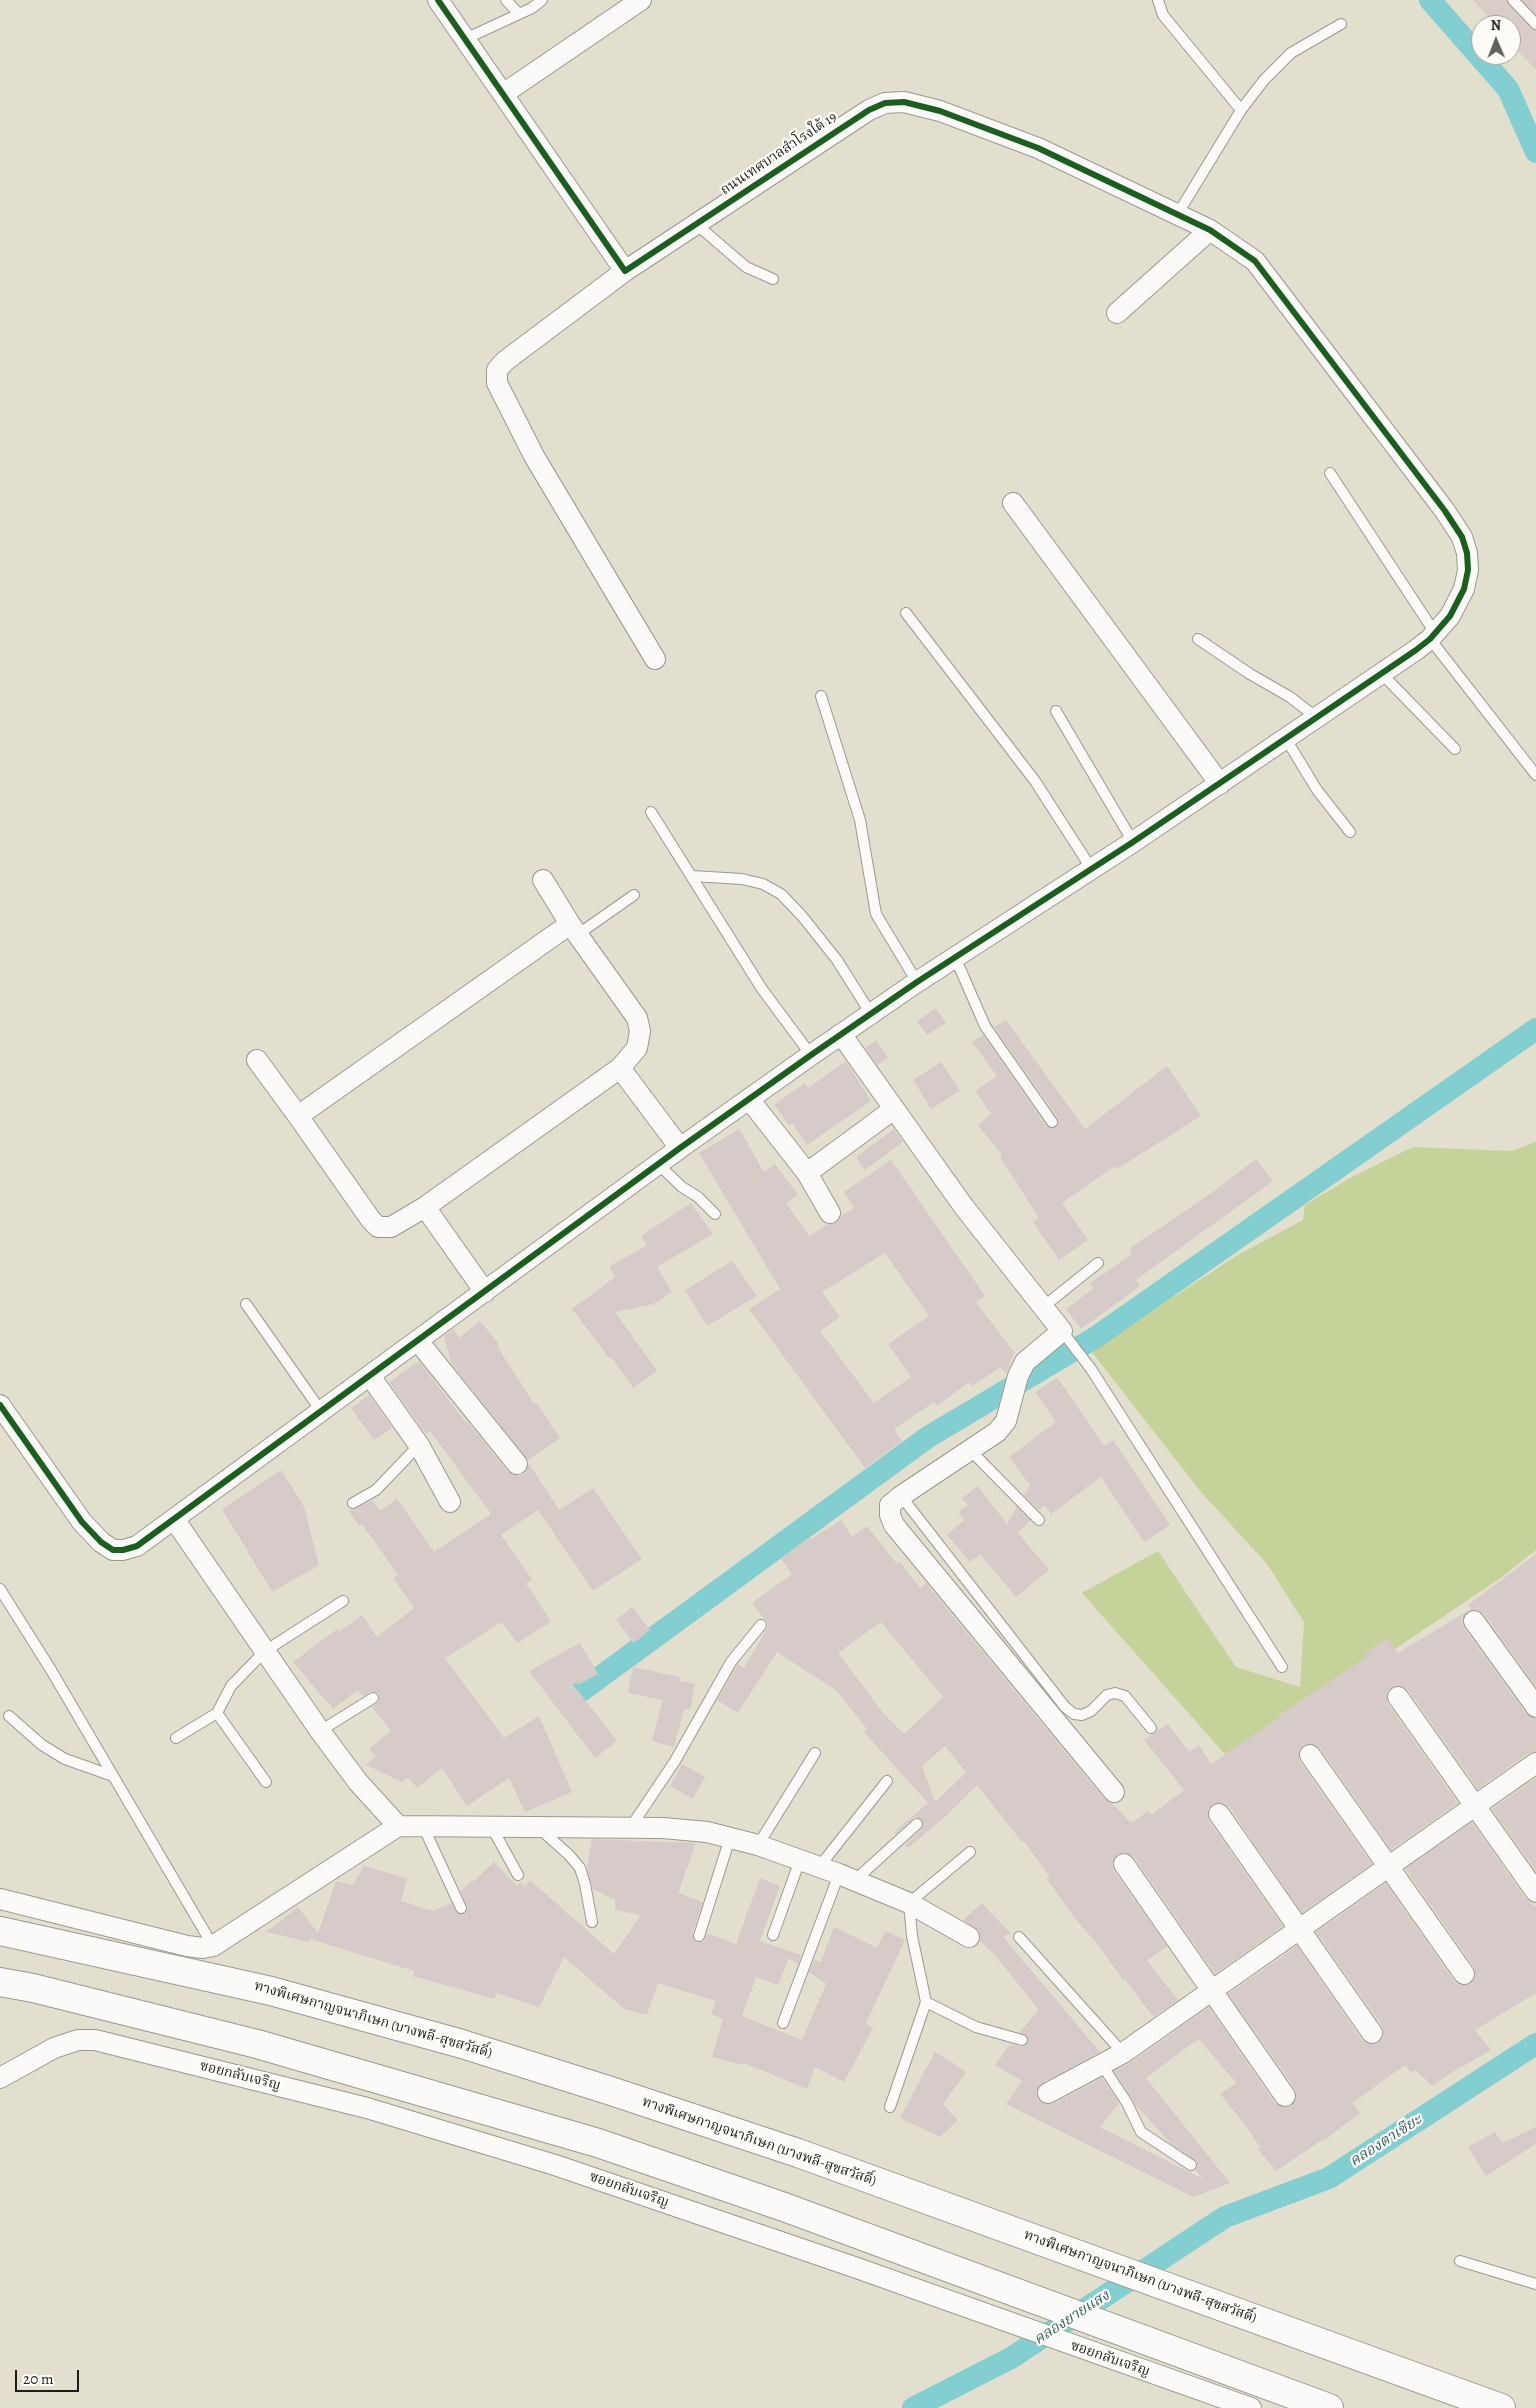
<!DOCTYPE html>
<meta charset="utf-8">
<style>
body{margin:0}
#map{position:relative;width:1536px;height:2408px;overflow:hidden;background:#e3dfce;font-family:Alegreya,serif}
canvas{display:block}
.north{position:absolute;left:1471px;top:15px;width:50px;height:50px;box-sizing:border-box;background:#fdfcf7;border:1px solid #a3a29f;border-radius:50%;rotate:359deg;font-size:14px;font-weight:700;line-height:20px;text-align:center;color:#1c1c1c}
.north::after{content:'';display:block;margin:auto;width:18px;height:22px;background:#62605a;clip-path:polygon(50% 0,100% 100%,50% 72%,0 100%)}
.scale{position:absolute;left:15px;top:2370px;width:64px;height:22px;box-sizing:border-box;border:2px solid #1c1c1c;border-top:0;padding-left:6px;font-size:15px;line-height:18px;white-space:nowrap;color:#1c1c1c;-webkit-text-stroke:4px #fdfcf7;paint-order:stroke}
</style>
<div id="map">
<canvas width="1536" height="2408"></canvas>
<div class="north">N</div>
<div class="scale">20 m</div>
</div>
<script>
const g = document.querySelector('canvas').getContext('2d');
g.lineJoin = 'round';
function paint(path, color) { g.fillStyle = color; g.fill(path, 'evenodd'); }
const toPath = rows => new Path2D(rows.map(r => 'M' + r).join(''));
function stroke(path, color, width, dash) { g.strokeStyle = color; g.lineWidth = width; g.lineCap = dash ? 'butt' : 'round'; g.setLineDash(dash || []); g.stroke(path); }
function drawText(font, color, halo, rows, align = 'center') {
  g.font = font + ' Alegreya,"Noto Serif Thai",serif'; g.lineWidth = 4.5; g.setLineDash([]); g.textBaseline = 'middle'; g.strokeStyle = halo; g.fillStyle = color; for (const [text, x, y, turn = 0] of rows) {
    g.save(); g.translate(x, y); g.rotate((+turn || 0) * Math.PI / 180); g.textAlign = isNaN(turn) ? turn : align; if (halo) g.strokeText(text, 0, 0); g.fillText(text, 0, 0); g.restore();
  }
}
const industrial = toPath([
 [1473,0,1536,0,1536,70,1511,43,1511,25,1495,25]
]);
const green = toPath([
 [1536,1142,1536,1550,1502,1577,1230,1760,1082,1593,1158,1551,1236,1667,1300,1687,1304,1622,1267,1564,1201,1492,1091,1351,1236,1256,1303,1220,1305,1205,1348,1179,1413,1147,1512,1151]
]);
const canal = toPath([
 [1430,0,1508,89,1536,152],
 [581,1691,928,1437,1096,1337,1536,1029],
 [913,2408,1011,2358,1225,2217,1329,2178,1536,2044]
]);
const building = toPath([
 [936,1008,946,1023,927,1035,917,1021],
 [1006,1020,1085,1129,1167,1066,1201,1116,1117,1169,1115,1166,1062,1203,1088,1240,1059,1260,1033,1222,1039,1218,1000,1157,1002,1155,978,1125,991,1114,975,1091,997,1076,972,1042,983,1035,1046,1126,1053,1129,1058,1124,1058,1118,994,1027],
 [876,1040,888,1058,877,1065,865,1048],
 [846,1061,871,1101,807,1145,792,1123,789,1125,774,1105,805,1083,808,1088],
 [941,1062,960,1091,931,1109,913,1080],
 [739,1129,764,1172,775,1164,798,1195,786,1203,809,1236,828,1224,836,1223,841,1216,854,1208,844,1192,891,1160,985,1296,976,1302,1014,1352,1006,1374,1001,1367,972,1386,969,1382,937,1406,934,1402,894,1429,902,1441,865,1468,749,1309,780,1289,699,1153],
 [885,1253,929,1316,888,1344,911,1377,874,1403,820,1331,840,1317,822,1292],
 [894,1129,903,1142,865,1170,856,1157],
 [1256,1159,1273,1181,1136,1280,1140,1286,1081,1329,1066,1309,1094,1288,1090,1283,1132,1254,1129,1249,1210,1194],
 [691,1203,713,1234,657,1267,672,1292,654,1304,615,1312,657,1371,633,1388,612,1358,610,1359,572,1309,615,1277,609,1267,647,1245,641,1236],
 [732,1261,757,1296,707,1326,685,1290],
 [480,1321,499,1344,497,1346,534,1404,536,1402,560,1438,528,1460,451,1363,444,1336,453,1329,459,1338],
 [419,1361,467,1424,465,1419,508,1472,519,1476,525,1473,529,1464,559,1510,593,1488,642,1559,593,1591,538,1510,501,1535,532,1580,526,1583,551,1622,517,1643,502,1622,445,1658,504,1738,539,1716,572,1792,525,1812,509,1778,467,1806,442,1768,417,1788,408,1777,402,1782,366,1765,376,1757,369,1749,391,1731,372,1707,379,1701,379,1694,372,1691,363,1696,358,1690,333,1709,293,1662,337,1629,339,1632,362,1615,377,1637,414,1608,393,1578,398,1575,362,1524,359,1526,348,1510,356,1509,372,1500,380,1511,397,1499,434,1552,491,1514,430,1431,426,1434,389,1382],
 [1057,1377,1104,1446,1113,1440,1170,1525,1144,1542,1101,1477,1051,1514,1045,1505,1039,1510,1024,1495,1030,1485,1009,1457,1056,1422,1035,1392],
 [369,1395,392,1428,374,1440,351,1408],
 [281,1470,304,1506,319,1565,272,1592,222,1509],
 [978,1486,1007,1524,1017,1507,1030,1520,1018,1533,1049,1570,1016,1597,980,1554,970,1562,947,1535,964,1520,958,1512,968,1505,962,1498],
 [841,1520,852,1537,867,1526,897,1564,900,1562,920,1588,926,1583,1105,1800,1113,1804,1131,1823,1148,1811,1151,1815,1184,1790,1144,1740,1168,1724,1189,1752,1199,1745,1211,1764,1279,1718,1278,1716,1367,1657,1365,1653,1387,1638,1398,1653,1466,1612,1462,1622,1464,1628,1526,1714,1536,1719,1536,1751,1529,1753,1478,1789,1408,1690,1402,1686,1392,1687,1387,1692,1388,1704,1458,1803,1391,1850,1320,1748,1315,1744,1304,1745,1299,1750,1300,1762,1372,1864,1302,1913,1229,1807,1224,1803,1213,1804,1208,1809,1209,1821,1283,1926,1215,1974,1134,1857,1124,1852,1117,1855,1112,1864,1114,1871,1167,1946,1147,1961,1178,2000,1153,2017,1125,1979,1123,1980,1099,1946,1074,1917,1047,1879,1050,1878,1024,1841,1022,1842,977,1785,947,1815,908,1848,905,1845,922,1829,922,1820,915,1817,896,1834,894,1832,928,1803,864,1732,867,1729,837,1691,777,1652,738,1713,717,1700,738,1664,744,1668,769,1625,752,1603,792,1574,781,1559,809,1537,811,1539],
 [881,1622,943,1697,904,1734,884,1714,838,1653],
 [945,1746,966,1772,935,1802,922,1766],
 [1536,1554,1536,1687,1484,1614,1478,1610,1469,1611,1471,1609,1468,1605],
 [632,1607,650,1630,634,1643,616,1620],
 [580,1643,598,1674,580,1684,572,1683,617,1741,595,1758,529,1671],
 [633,1667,680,1677,680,1681,695,1684,690,1710,684,1709,674,1747,652,1741,663,1700,628,1693],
 [682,1764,705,1777,693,1799,670,1786],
 [1536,1778,1536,1871,1492,1809],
 [1472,1822,1526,1899,1536,1907,1536,1993,1475,2030,1491,2050,1464,2066,1463,2065,1432,2086,1415,2070,1411,2073,1405,2065,1352,2103,1360,2113,1323,2141,1322,2140,1276,2171,1258,2149,1260,2147,1246,2126,1220,2094,1236,2083,1200,2040,1195,2041,1146,2078,1230,2183,1193,2197,1006,2104,1022,2081,995,2065,1010,2044,1021,2047,1027,2045,1027,2036,1020,2032,1039,2010,994,1954,980,1941,979,1931,963,1920,982,1903,1010,1933,1004,1938,1100,2052,1042,2083,1036,2092,1038,2099,1047,2105,1053,2104,1102,2078,1119,2103,1100,2127,1203,2179,1195,2170,1198,2166,1197,2162,1170,2143,1135,2104,1114,2071,1130,2063,1209,2007,1275,2103,1286,2108,1292,2105,1297,2096,1295,2089,1228,1994,1297,1946,1362,2040,1367,2044,1378,2043,1383,2038,1382,2026,1316,1932,1386,1883,1454,1981,1459,1985,1470,1984,1475,1979,1474,1967,1405,1869],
 [592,1839,696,1843,678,1893,703,1902,692,1934,694,1940,697,1943,704,1941,707,1933,736,1944,760,1878,780,1886,760,1941,801,1955,798,1964,789,1958,778,1985,756,1977,742,2016,802,2040,826,1984,809,1972,814,1960,821,1962,834,1927,877,1948,885,1931,905,1940,866,2023,873,2028,844,2082,815,2067,807,2089,744,2063,743,2065,712,2057,723,2019,711,2014,716,2001,658,1983,647,2015,624,2009,564,1957,539,2007,496,1993,495,1999,413,1976,414,1971,310,1939,309,1942,266,1932,298,1907,318,1933,336,1881,353,1885,364,1866,407,1878,401,1901,433,1911,451,1903,457,1913,463,1914,468,1908,461,1892,472,1880,473,1882,494,1862,517,1886,521,1882,525,1887,530,1880,614,1954,641,1915,615,1910,615,1900,593,1889,587,1869],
 [935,2052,966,2072,943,2104,958,2120,940,2137,900,2118],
 [1536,2127,1536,2144,1486,2176,1468,2147,1495,2132,1502,2143]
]);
const lane = toPath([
 [506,0,519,14],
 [1158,0,1163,15,1241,110,1177,215],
 [1513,0,1536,24],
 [465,39,532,8,542,0],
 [1241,110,1264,80,1291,53,1341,24],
 [696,224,746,267,773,279],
 [1330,473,1435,633],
 [906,613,1035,781,1091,868],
 [1198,639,1250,674,1290,697,1317,718],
 [1430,639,1536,775],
 [1382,674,1455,749],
 [821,696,860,820,876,914,917,982],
 [1056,711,1133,842],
 [1286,739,1317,790,1350,832],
 [651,812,762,989,811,1055],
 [692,876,742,879,763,884,781,894,802,916,837,960,871,1014],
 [577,935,634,895],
 [955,957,985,1026,1052,1122],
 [658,1164,682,1187,698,1197,715,1214],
 [246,1304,321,1411],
 [1043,1307,1098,1263],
 [1062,1331,1091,1369,1282,1667],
 [970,1450,1039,1520],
 [901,1496,1065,1707,1074,1714,1082,1715,1091,1711,1107,1695,1115,1693,1125,1696,1151,1728],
 [353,1503,376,1490,419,1445],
 [0,1589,51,1670,213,1946],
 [217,1713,266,1782],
 [9,1716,42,1745,65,1759,113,1776],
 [320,1731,373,1698],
 [176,1738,217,1713,231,1686,265,1651,343,1601],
 [423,1826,461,1908],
 [491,1826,518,1875],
 [539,1828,569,1855,580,1868,585,1884,592,1922],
 [630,1828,675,1761,731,1662,761,1625],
 [758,1845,815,1753],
 [970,1852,909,1903,912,1936,926,2002,976,2027,1022,2040],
 [819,1867,887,1781],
 [854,1881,917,1824],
 [773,1935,800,1860],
 [699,1936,730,1838],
 [1019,1937,1123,2053],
 [783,2023,839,1874],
 [1102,2065,1127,2103,1141,2132,1191,2165],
 [890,2107,926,2002],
 [1460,2261,1536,2284]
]);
const street = toPath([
 [503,94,641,0],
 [625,271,505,361,497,370,497,383,534,456,655,659],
 [1117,313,1210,230],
 [1013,503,1220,784],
 [543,880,570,924],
 [570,924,637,1018,640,1031,637,1048,620,1068,425,1207,391,1227,378,1227,371,1220,298,1116,570,924],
 [841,1034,964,1207,1062,1331,1025,1362,1018,1376,1006,1421,997,1432,901,1496,890,1505,890,1515,894,1525,1114,1792],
 [257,1060,298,1116],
 [620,1068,680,1148],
 [749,1099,807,1173,830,1213],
 [807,1173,894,1109],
 [425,1207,485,1292],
 [418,1341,517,1464],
 [370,1376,419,1445,450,1502],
 [0,1405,82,1522,101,1542,113,1550,123,1550,137,1546,680,1148,811,1055,917,982,1133,842,1416,650,1430,639,1450,616,1464,589,1468,570,1467,553,1462,537,1445,511,1255,261,1210,230,1038,148,940,111,904,102,885,103,869,110,625,271,438,0],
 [1474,1621,1536,1707],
 [1398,1697,1536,1892],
 [1310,1755,1464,1974],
 [1219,1814,1372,2033],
 [398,1826,663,1828,707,1832,758,1845,839,1874,909,1903,969,1937],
 [1124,1864,1285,2096],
 [0,1899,187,1946,203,1948,213,1946,398,1826,358,1782,320,1731,174,1519],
 [0,2078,54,2048,78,2040,95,2040,367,2108,555,2165,854,2267,1251,2408],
 [1048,2093,1123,2053,1536,1763]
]);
const highway = toPath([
 [0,1931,271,1991,462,2044,611,2091,798,2153,1501,2408],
 [0,1982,33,1988,257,2044,598,2143,784,2207,1329,2408]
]);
const cycleway = toPath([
 [0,1405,82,1522,101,1542,113,1550,123,1550,137,1546,680,1148,811,1055,917,982,1133,842,1416,650,1430,639,1450,616,1464,589,1468,570,1467,553,1462,537,1445,511,1255,261,1210,230,1038,148,940,111,904,102,885,103,869,110,625,271,438,0]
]);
const streetNames = [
 ["ถนนเทศบาลสำโรงใต้ 19",779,154,-34],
 ["ทางพิเศษกาญจนาภิเษก (บางพลี-สุขสวัสดิ์)",373,2020,16],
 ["ซอยกลับเจริญ",240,2076,14],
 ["ทางพิเศษกาญจนาภิเษก (บางพลี-สุขสวัสดิ์)",759,2142,19],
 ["ซอยกลับเจริญ",629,2190,19],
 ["ทางพิเศษกาญจนาภิเษก (บางพลี-สุขสวัสดิ์)",1140,2277,20],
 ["ซอยกลับเจริญ",1110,2359,19]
];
const waterNames = [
 ["คลองตาเซียะ",1386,2141,-33],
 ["คลองยายแสง",1072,2318,-33]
];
paint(industrial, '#dacdc8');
paint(green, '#c5d39a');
stroke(canal, '#83ced1', 22);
paint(building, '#d7cbc9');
stroke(lane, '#9b998f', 12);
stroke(street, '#9b998f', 22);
stroke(highway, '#9b998f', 30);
stroke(lane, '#fbfaf8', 10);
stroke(street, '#fbfaf8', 20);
stroke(highway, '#fbfaf8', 28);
stroke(cycleway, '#1b5e20', 6);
drawText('14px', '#1c1c1c', '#fdfcf7', streetNames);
drawText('italic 15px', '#356065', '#fdfcf7', waterNames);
</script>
